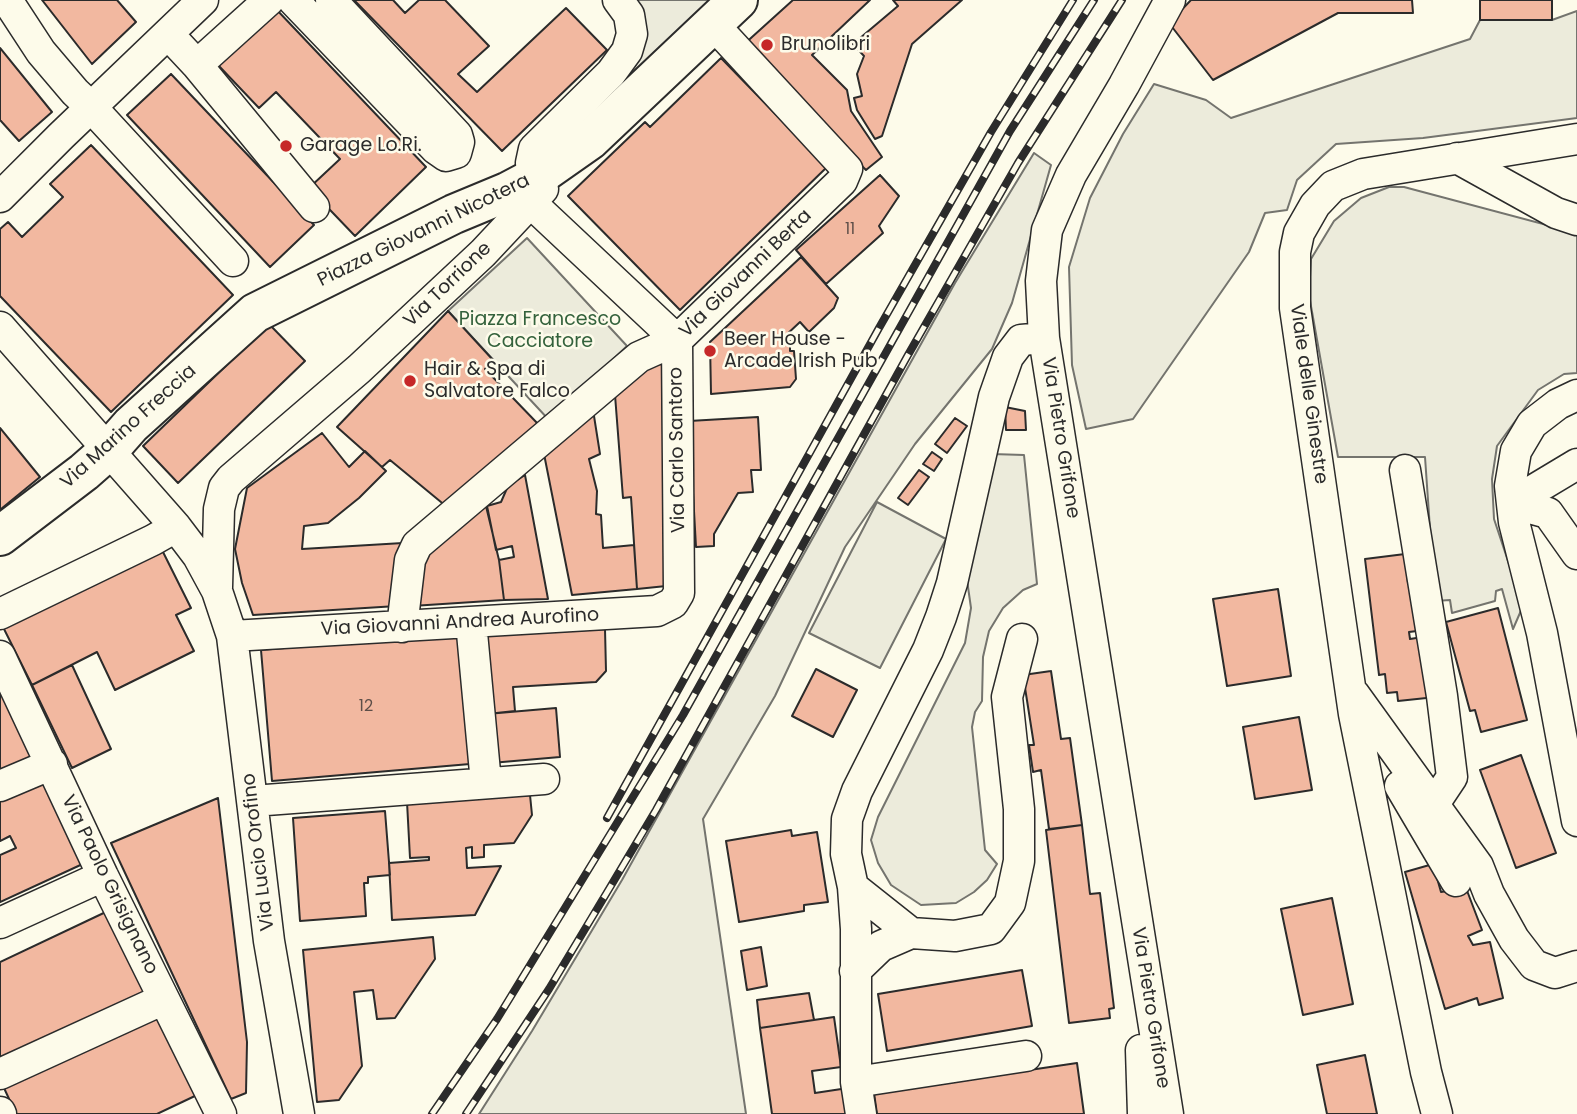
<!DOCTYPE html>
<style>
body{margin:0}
canvas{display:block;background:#fdfbea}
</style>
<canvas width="1577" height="1114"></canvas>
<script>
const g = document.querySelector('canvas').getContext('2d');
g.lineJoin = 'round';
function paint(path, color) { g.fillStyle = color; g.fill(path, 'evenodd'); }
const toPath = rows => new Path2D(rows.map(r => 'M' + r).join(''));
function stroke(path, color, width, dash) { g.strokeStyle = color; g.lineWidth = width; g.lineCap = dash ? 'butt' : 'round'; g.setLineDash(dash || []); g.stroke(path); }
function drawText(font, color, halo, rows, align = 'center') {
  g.font = font + ' Poppins,sans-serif'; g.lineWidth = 5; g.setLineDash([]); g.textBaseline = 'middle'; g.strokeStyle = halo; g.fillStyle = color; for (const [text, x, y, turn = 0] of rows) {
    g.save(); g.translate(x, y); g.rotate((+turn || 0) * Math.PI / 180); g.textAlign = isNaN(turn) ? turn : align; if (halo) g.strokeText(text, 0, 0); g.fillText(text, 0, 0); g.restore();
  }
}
const green = toPath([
 [630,0,714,0,619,94,633,61,630,0],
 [1577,11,1577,118,1423,138,1336,144,1297,180,1287,210,1265,213,1249,252,1133,419,1086,429,1072,365,1069,267,1090,198,1123,134,1154,84,1206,100,1231,118,1470,39,1480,20,1552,20,1577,11],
 [1034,153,1051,165,1012,303,992,349,915,444,845,547,775,696,703,819,746,1114,479,1114,532,1031,622,880,955,283,1034,153],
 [1389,187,1404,187,1577,233,1577,373,1564,374,1538,390,1497,446,1492,479,1494,519,1523,606,1513,629,1502,589,1496,591,1495,601,1452,613,1450,600,1435,601,1425,457,1338,457,1309,295,1311,259,1334,221,1361,198,1389,187],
 [527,238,627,346,549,420,448,311,527,238],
 [992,454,1024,455,1037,584,1023,590,1003,608,989,631,983,657,982,701,975,712,972,727,985,850,997,864,987,880,974,892,956,903,921,905,891,885,878,863,871,840,878,817,965,643,971,608,966,573,992,454],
 [877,502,946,539,880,668,809,633,877,502]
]);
const building = toPath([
 [42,0,117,0,136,22,92,64,42,0],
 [354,0,393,0,405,13,419,0,445,0,489,46,458,74,477,92,566,8,607,50,502,151,354,0],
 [793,0,870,0,812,55,847,90,851,111,882,157,866,170,741,47,793,0],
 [893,0,962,0,912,44,882,136,875,139,857,110,854,98,862,96,857,74,864,56,853,44,898,6,893,0],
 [1191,0,1412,0,1413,13,1338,13,1213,80,1169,23,1191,0],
 [1480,0,1552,0,1552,20,1480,20,1480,0],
 [276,9,426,167,355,236,309,188,340,159,276,92,259,108,218,65,276,9],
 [0,48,52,112,19,141,0,120,0,48],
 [721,58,827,167,680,310,568,196,645,122,650,127,721,58],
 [171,74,314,225,270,267,127,115,171,74],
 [91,145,233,295,111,412,0,296,0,229,8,222,22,237,63,197,50,184,91,145],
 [880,175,899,196,879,226,883,233,826,284,796,250,880,175],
 [801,257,838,298,834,308,809,332,800,322,784,337,783,342,790,341,790,351,794,351,796,379,790,387,711,394,710,342,801,257],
 [448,311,493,360,485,369,539,425,447,507,390,460,382,467,337,427,448,311],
 [269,324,305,361,178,483,143,446,269,324],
 [663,363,676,585,637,589,631,497,623,498,615,395,647,366,663,363],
 [1005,407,1025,411,1026,430,1006,430,1005,407],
 [585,416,594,416,600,454,589,459,597,491,596,514,601,515,603,548,634,545,637,589,572,595,544,454,585,416],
 [758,417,761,470,751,470,753,492,738,493,714,534,714,546,696,547,689,421,758,417],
 [955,418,967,426,947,453,935,444,955,418],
 [0,428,40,477,1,509,0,508,0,428],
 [322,433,349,467,365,451,386,471,359,498,328,523,304,526,302,549,403,543,397,606,253,615,242,583,235,549,247,488,322,433],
 [932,452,942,459,934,471,923,464,932,452],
 [919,470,929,477,908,505,898,498,919,470],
 [525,475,548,599,504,600,499,560,514,557,512,546,496,550,487,506,501,502,508,486,525,475],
 [485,502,499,560,504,600,412,606,421,567,433,546,485,502],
 [160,546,191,608,176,615,194,651,115,690,97,652,32,685,2,625,160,546],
 [1405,554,1408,583,1420,582,1425,630,1409,632,1410,639,1429,636,1436,697,1398,701,1397,692,1387,693,1385,674,1379,675,1365,559,1405,554],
 [1278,589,1291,676,1227,686,1213,599,1278,589],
 [1498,608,1527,720,1481,732,1475,710,1470,711,1446,622,1498,608],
 [605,629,606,671,596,682,513,687,515,711,487,714,479,636,605,629],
 [460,633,470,764,272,781,261,650,460,633],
 [72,665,111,749,72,768,32,685,72,665],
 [816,669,857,690,833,737,792,716,816,669],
 [1051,671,1061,739,1070,738,1082,825,1049,829,1041,770,1033,772,1029,745,1034,745,1023,675,1051,671],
 [0,675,40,756,0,775,0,675],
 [556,708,560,757,491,763,487,714,556,708],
 [1299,717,1312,790,1255,799,1243,727,1299,717],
 [1521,755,1556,853,1516,868,1480,770,1521,755],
 [47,776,87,862,0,902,0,855,16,848,10,836,0,841,0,798,47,776],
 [530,795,532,815,514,843,484,845,484,857,472,858,472,847,466,848,467,868,501,866,475,915,392,920,389,863,429,860,429,857,410,858,407,802,530,795],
 [218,798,247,1042,246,1093,231,1099,111,843,218,798],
 [385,811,390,875,368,877,368,883,364,883,366,916,300,921,293,818,385,811],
 [1082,825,1090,894,1100,893,1114,1008,1109,1009,1110,1018,1069,1023,1046,830,1082,825],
 [791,830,792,836,817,832,828,902,804,905,804,911,739,922,726,841,791,830],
 [1433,864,1441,892,1466,888,1482,930,1468,936,1473,945,1490,942,1503,998,1479,1005,1477,998,1445,1009,1405,872,1433,864],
 [1332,898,1353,1004,1303,1015,1281,909,1332,898],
 [110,910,148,991,0,1061,0,962,110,910],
 [433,937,435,959,395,1018,377,1019,373,990,354,992,362,1066,339,1100,317,1102,303,950,433,937],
 [761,947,767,986,747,990,741,951,761,947],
 [1022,970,1032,1026,887,1051,878,994,1022,970],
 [809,993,814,1020,760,1028,757,1000,809,993],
 [160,1015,197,1095,157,1114,16,1114,4,1088,160,1015],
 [834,1017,841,1067,812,1071,815,1093,848,1088,851,1114,772,1114,760,1028,834,1017],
 [1365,1055,1377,1114,1327,1114,1317,1065,1365,1055],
 [1077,1063,1084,1114,877,1114,874,1093,1077,1063]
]);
const minor = toPath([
 [7,0,41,52,75,92,92,108,233,261],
 [293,0,436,149,446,156,456,153,459,142,457,135,331,0],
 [168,34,197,65,314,207],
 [197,65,269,0],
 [1457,158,1556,213,1577,220],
 [534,178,531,163,534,149,611,73,627,51,632,34,629,15,618,0],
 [0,197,61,136,203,0],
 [0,327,176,527],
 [1577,395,1558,404,1532,424,1516,451,1510,486,1514,522,1542,633,1577,821],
 [1405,470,1442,696,1452,777,1434,804],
 [1512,503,1548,513,1577,554],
 [1512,503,1577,464],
 [217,587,219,509,224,488,231,479,359,369,483,253,543,189],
 [0,614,153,540,176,527,198,556,217,591,232,636,269,941,299,1114],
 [471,622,486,783],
 [402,627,410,560,417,545,639,357,677,340,842,181,847,169,713,24],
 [232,636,657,611,673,603,679,593,677,340,530,202],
 [0,656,103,876,221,1114],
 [1354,694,1478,866,1489,894,1514,939,1534,965,1555,973,1577,966],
 [0,786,52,764],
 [1400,786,1456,881],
 [253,801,544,779],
 [853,887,911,933],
 [0,923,103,876],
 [855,971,881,946,911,933,955,936,991,929,1010,903,1019,861,1019,809,1007,697,1022,639],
 [1141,1050,1143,1114],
 [0,1074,164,999],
 [856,1082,1026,1056],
 [0,1112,1,1114],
 [861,1114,856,1082,856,929,853,887,846,854,847,819,857,791,928,650,941,617,952,583,994,397,1008,357,1021,340,1044,338],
 [1168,1114,1044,338,1041,281,1047,230,1071,175,1124,85,1170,0],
 [1437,1114,1426,1072,1354,714,1295,308,1295,252,1299,233,1315,205,1333,186,1363,174,1577,139]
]);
const major = toPath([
 [0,536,84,472,109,450,131,425,255,313,454,214,507,192,543,173,590,140,738,0]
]);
const rail = toPath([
 [607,818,879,328,991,132,1073,0],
 [432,1114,497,1019,683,715,1010,131,1094,0],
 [466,1114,549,989,606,894,656,810,908,355,1018,163,1122,0]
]);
const markers = [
 [767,45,7,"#c62828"],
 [286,146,7,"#c62828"],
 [710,351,7,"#c62828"],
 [410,381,7,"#c62828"]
];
const numberNames = [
 ["11",850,230],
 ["12",366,707]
];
const poiNames = [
 ["Brunolibri",781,45],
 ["Garage Lo.Ri.",300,146],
 ["Beer House -",724,340],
 ["Arcade Irish Pub",724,362],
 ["Hair & Spa di",424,370],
 ["Salvatore Falco",424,392]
];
const streetNames = [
 ["Piazza Giovanni Nicotera",424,231,-26],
 ["Via Giovanni Berta",746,274,-44],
 ["Via Torrione",448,285,-44],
 ["Viale delle Ginestre",1308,394,82],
 ["Via Marino Freccia",129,427,-42],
 ["Via Pietro Grifone",1060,438,81],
 ["Via Carlo Santoro",678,450,-91],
 ["Via Giovanni Andrea Aurofino",460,623,-3],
 ["Via Lucio Orofino",259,852,-97],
 ["Via Paolo Grisignano",109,885,64],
 ["Via Pietro Grifone",1150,1008,81]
];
const parkNames = [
 ["Piazza Francesco",540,320],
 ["Cacciatore",540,342]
];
paint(green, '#ecebdb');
stroke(green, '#74746e', 2);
paint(building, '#f2b8a0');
stroke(building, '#2b2b2b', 2);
stroke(minor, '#2b2b2b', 33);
stroke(major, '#2b2b2b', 42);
stroke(minor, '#fdfbea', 30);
stroke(major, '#fdfbea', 38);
stroke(rail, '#2b2b2b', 8);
stroke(rail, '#fdfbea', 5, [16]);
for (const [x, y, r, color] of markers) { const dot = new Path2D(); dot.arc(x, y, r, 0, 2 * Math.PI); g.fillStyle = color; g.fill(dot); stroke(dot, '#fdfbea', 2.5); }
drawText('16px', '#5d4e48', null, numberNames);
drawText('19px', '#2b2b2b', '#fdfbea', poiNames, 'left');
drawText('19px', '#2b2b2b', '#fdfbea', streetNames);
drawText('19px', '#34623c', '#fdfbea', parkNames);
</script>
